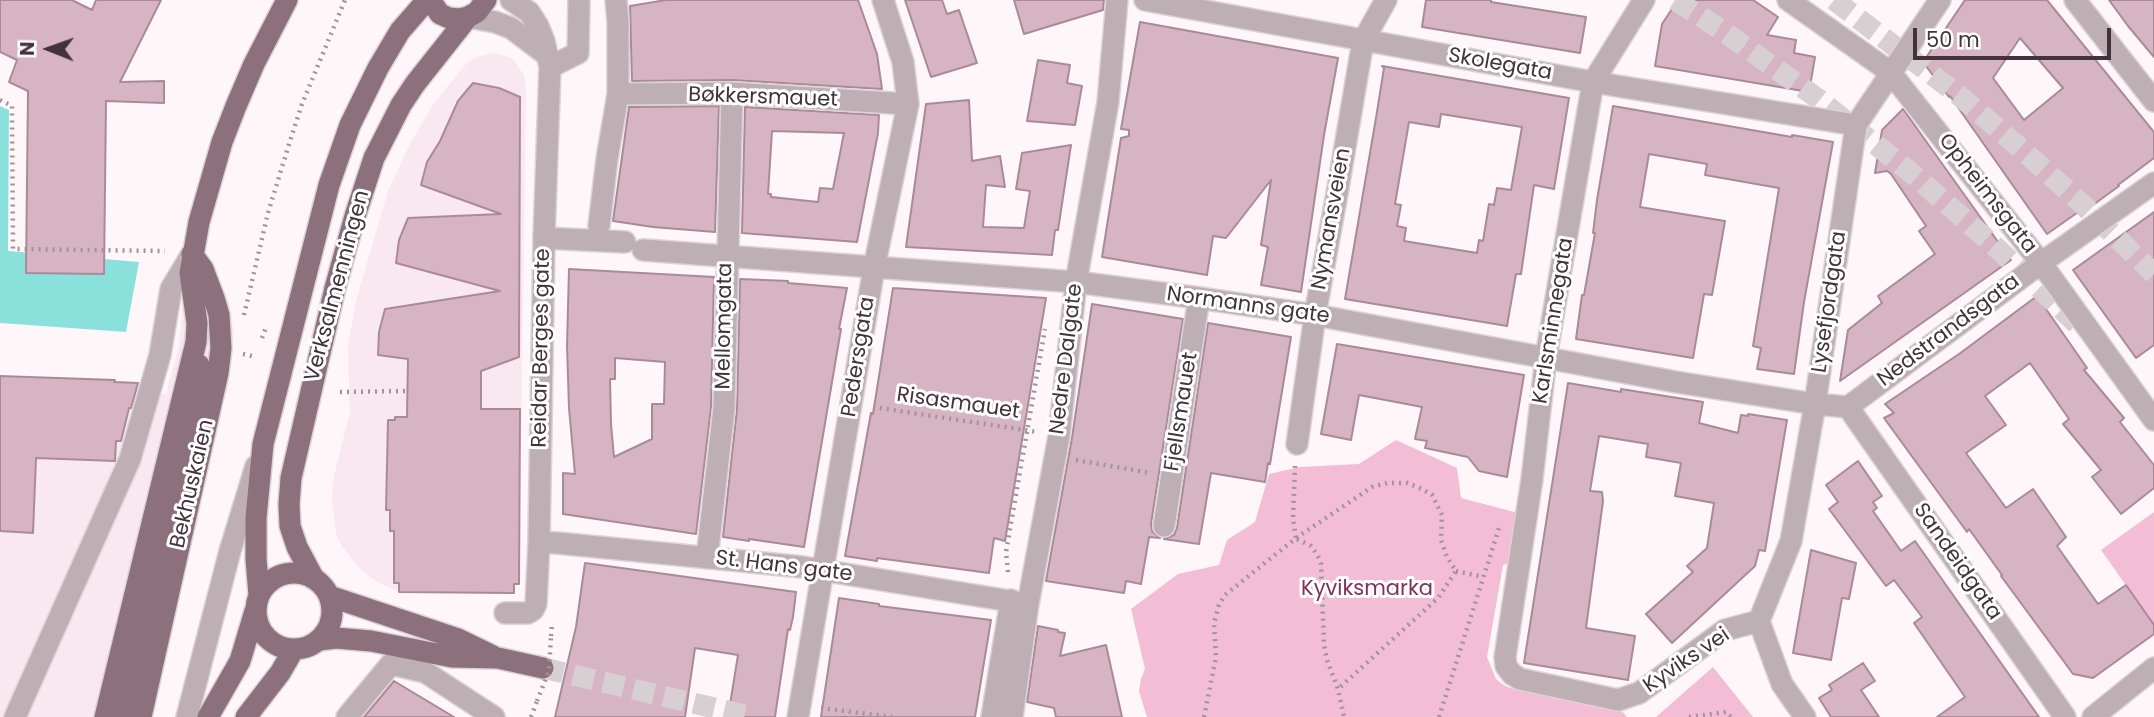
<!DOCTYPE html>
<meta charset="utf-8">
<style>
body{margin:0}
#map{position:relative;width:2154px;height:717px;overflow:hidden;background:#fef6f9;font-family:Poppins,sans-serif}
canvas{display:block}
.north{position:absolute;left:14px;top:14px;width:70px;height:70px;-webkit-text-stroke:5px #fff;paint-order:stroke;rotate:271deg;font-size:19px;font-weight:700;line-height:28px;text-align:center;color:#413339}
.north::after{content:'';display:block;margin:auto;width:24px;height:32px;background:#413339;clip-path:polygon(50% 0,100% 100%,50% 72%,0 100%)}
.scale{position:absolute;left:1913px;top:28px;width:198px;height:32px;box-sizing:border-box;border:4px solid #413339;border-top:0;padding-left:9px;font-size:21px;line-height:24px;white-space:nowrap;color:#413339;-webkit-text-stroke:5px #fff;paint-order:stroke}
</style>
<div id="map">
<canvas width="2154" height="717"></canvas>
<div class="north">N</div>
<div class="scale">50 m</div>
</div>
<script>
const g = document.querySelector('canvas').getContext('2d');
g.lineJoin = 'round';
function paint(path, color) { g.fillStyle = color; g.fill(path, 'evenodd'); }
const toPath = rows => new Path2D(rows.map(r => 'M' + r).join(''));
function stroke(path, color, width, dash) { g.strokeStyle = color; g.lineWidth = width; g.lineCap = dash ? 'butt' : 'round'; g.setLineDash(dash || []); g.stroke(path); }
function drawText(font, color, halo, rows, align = 'center') {
  g.font = font + ' Poppins,sans-serif'; g.lineWidth = 6; g.setLineDash([]); g.textBaseline = 'middle'; g.strokeStyle = halo; g.fillStyle = color; for (const [text, x, y, turn = 0] of rows) {
    g.save(); g.translate(x, y); g.rotate((+turn || 0) * Math.PI / 180); g.textAlign = isNaN(turn) ? turn : align; if (halo) g.strokeText(text, 0, 0); g.fillText(text, 0, 0); g.restore();
  }
}
const built = toPath([
 [494,53,512,58,524,75,526,86,519,584,514,584,514,593,399,592,377,582,363,572,341,545,336,534,332,498,334,476,350,412,348,345,357,297,388,191,409,146,432,106,466,64,475,57],
 [209,264,229,303,234,333,147,717,0,717,0,376,140,383,138,393,166,394,179,346,183,301]
]);
const green = toPath([
 [1396,440,1457,468,1461,498,1522,514,1513,562,1503,565,1487,657,1496,679,1505,686,1516,690,1619,708,1627,717,1147,717,1139,691,1141,679,1145,669,1131,609,1178,574,1219,565,1227,540,1255,522,1269,474,1300,467,1359,464],
 [2154,512,2154,625,2101,550],
 [1713,667,1753,717,1656,717]
]);
const water = toPath([
 [0,106,9,110,8,251,139,262,126,332,0,323]
]);
const building = toPath([
 [0,0,72,0,92,10,96,0,161,0,120,82,164,81,164,103,106,101,104,274,26,273,28,91,9,82,17,60,0,52,0,0],
 [666,0,858,0,877,54,882,89,732,80,632,81,630,6,666,0],
 [905,0,942,0,947,14,959,10,977,63,931,77,905,0],
 [1014,0,1104,0,1103,10,1024,34,1014,0],
 [1426,0,1491,0,1491,2,1586,17,1580,53,1422,27,1426,0],
 [1678,0,1753,0,1778,17,1767,35,1796,40,1794,53,1815,57,1809,92,1655,66,1662,24,1678,0],
 [1965,0,2047,0,2154,132,2154,158,2118,185,2119,186,2093,205,2091,203,2047,234,1950,96,1949,97,1923,62,1965,0],
 [2020,38,2063,88,2024,120,1993,78,2020,38],
 [2109,0,2154,0,2154,57,2128,26,2109,0],
 [1140,22,1338,58,1324,135,1301,292,1261,285,1268,247,1261,245,1271,180,1226,238,1213,236,1207,275,1102,257,1121,138,1129,136,1129,130,1121,129,1140,22],
 [1038,60,1070,65,1067,83,1082,86,1075,125,1027,121,1038,60],
 [1382,66,1569,98,1554,189,1534,185,1521,274,1516,274,1507,326,1345,299,1376,118,1384,68,1382,66],
 [1441,114,1522,127,1511,190,1497,188,1494,205,1489,204,1483,241,1479,240,1477,253,1404,241,1406,228,1397,226,1401,205,1395,204,1409,122,1439,127,1441,114],
 [473,83,499,88,520,97,519,357,481,371,481,409,520,409,519,584,514,584,514,593,399,592,399,583,394,583,394,531,390,531,390,510,386,510,388,420,395,420,395,417,407,417,408,359,378,355,379,332,385,309,500,291,396,263,399,240,408,218,501,214,421,185,427,162,440,141,458,101,473,83],
 [969,100,972,161,1000,156,1005,187,986,185,983,227,1024,228,1030,191,1016,189,1022,153,1071,145,1058,230,1055,230,1052,255,906,247,926,104,969,100],
 [719,106,715,232,653,227,613,221,629,107,719,106],
 [1613,106,1792,137,1792,135,1833,142,1804,302,1794,374,1757,369,1761,348,1753,346,1779,188,1705,175,1707,164,1649,154,1640,207,1725,221,1712,295,1704,294,1693,358,1576,339,1582,295,1584,295,1595,233,1593,233,1597,200,1613,106],
 [745,107,879,115,878,133,857,242,742,233,745,107],
 [772,131,844,133,833,189,820,188,818,202,771,197,771,194,768,194,772,131],
 [1903,109,2011,260,1840,381,1848,330,1882,303,1878,296,1935,254,1919,231,1926,226,1891,174,1887,171,1875,173,1882,130,1903,109],
 [2154,212,2154,345,2136,358,2073,270,2154,212],
 [569,269,714,277,711,407,696,534,563,514,563,473,575,474,569,408,567,346,569,269],
 [615,358,665,362,664,404,652,404,652,439,614,457,611,424,610,379,615,379,615,358],
 [740,279,788,281,788,283,847,288,839,329,841,329,804,547,749,539,749,541,723,537,737,409,740,279],
 [893,288,1046,298,1005,541,994,538,989,573,877,558,877,561,845,556,871,413,873,414,893,288],
 [2037,296,2087,368,2084,370,2124,418,2120,422,2154,465,2154,488,2121,514,2092,477,2101,470,2063,424,2069,419,2030,363,1985,396,2006,425,1966,453,2006,508,2033,489,2066,537,2057,546,2098,604,2126,585,2154,625,2154,634,2093,678,2073,674,2001,576,2002,575,1969,529,1967,532,1884,418,1894,413,1885,404,1959,354,2037,296],
 [1092,304,1183,319,1151,524,1152,531,1160,538,1149,537,1141,584,1126,581,1124,593,1046,581,1072,438,1092,304],
 [1208,323,1291,337,1270,464,1268,463,1265,482,1211,473,1199,544,1164,539,1174,535,1177,528,1208,323],
 [1337,344,1524,375,1507,477,1479,471,1468,457,1425,448,1427,441,1415,439,1422,407,1359,395,1351,440,1321,434,1337,344],
 [0,376,115,380,114,382,138,383,131,408,129,408,121,441,116,441,115,461,36,458,33,533,0,531,0,376],
 [1568,383,1621,392,1621,389,1703,402,1699,423,1738,433,1741,415,1748,416,1748,414,1787,420,1765,551,1759,550,1755,566,1672,643,1646,614,1693,572,1687,566,1707,548,1714,503,1675,496,1681,463,1646,457,1648,444,1599,436,1590,491,1602,492,1603,501,1586,628,1635,636,1628,680,1524,663,1568,383],
 [1858,461,1882,496,1873,502,1877,508,1873,511,1901,551,1915,541,2039,717,1937,717,1965,697,1914,623,1922,617,1894,580,1886,586,1829,509,1838,502,1826,485,1858,461],
 [1811,550,1856,563,1849,599,1842,598,1831,660,1793,653,1811,550],
 [585,563,796,592,793,617,790,630,788,629,775,717,728,717,738,655,695,648,685,717,555,717,576,627,585,563],
 [839,598,879,604,879,606,991,620,975,717,821,717,839,598],
 [1038,626,1058,630,1058,632,1065,633,1060,656,1106,645,1122,717,1056,717,1054,708,1027,702,1038,626],
 [1863,663,1875,681,1861,690,1879,717,1831,717,1819,698,1832,690,1829,685,1863,663],
 [394,681,454,717,364,717,394,681]
]);
const majorTunnel = toPath([
 [543,668,753,717]
]);
const highwayTunnel = toPath([
 [1675,0,1720,29,1817,98,1909,171,1998,249,2081,328],
 [1834,0,1961,97,2020,148,2079,201,2154,274]
]);
const path = toPath([
 [0,100,12,106,13,249,165,251],
 [244,315,268,213,290,141,302,104,345,0],
 [262,338,267,325],
 [243,354,256,357],
 [340,392,407,391],
 [873,407,1038,432],
 [1076,460,1151,473],
 [1296,538,1372,487,1387,483,1407,483,1422,489,1432,495,1442,515,1441,540,1447,557,1456,571,1438,598,1338,689],
 [1297,539,1311,546,1318,556,1321,564,1324,645,1327,660,1338,689,1344,717],
 [1456,571,1483,577],
 [1008,572,1006,552,1045,329],
 [551,636,552,624],
 [821,708,892,717],
 [531,717,537,701],
 [1204,717,1216,657,1214,623,1219,605,1225,595,1296,538,1293,519,1295,466],
 [1439,717,1499,528],
 [1689,717,1726,712,1731,717]
]);
const minor = toPath([
 [1145,0,1593,82,1856,125],
 [1644,0,1593,82,1546,357,1532,479,1505,657,1506,666,1512,674,1520,679,1618,700,1639,693,1725,630,1759,621],
 [1788,0,1890,72,2041,263,2154,420],
 [2075,0,2154,101],
 [468,17,495,22,511,28,548,56],
 [550,67,578,53,579,0],
 [618,94,732,93,908,104],
 [599,226,607,159,618,94,618,22,616,0],
 [544,238,625,242],
 [643,250,1076,282,1199,298,1315,315,1676,382,1815,404,1848,407],
 [1848,407,2041,263,2154,183],
 [1848,407,2065,717],
 [1297,444,1315,315,1338,188,1363,41,1386,0],
 [1164,526,1199,298],
 [539,542,557,543,803,567,1028,604],
 [707,558,724,408,732,93],
 [505,613,528,613,533,610,536,604,539,542,544,238,550,67,544,41,538,26,529,12,511,0],
 [1759,621,1791,541,1815,404,1856,125,1940,0],
 [1759,621,1782,684,1805,717],
 [15,717,130,459,160,355,171,289,192,254],
 [187,717,230,551,256,466],
 [347,717,391,664,425,672,494,717],
 [798,717,874,268,908,104,903,62,883,0],
 [992,717,1011,600],
 [1012,717,1028,604,1059,436,1076,282,1108,102,1117,0],
 [2093,717,2154,668]
]);
const major = toPath([
 [430,0,440,14,449,18,459,19,468,17,477,12,486,0],
 '256 611a38 38 0 1 1 76 0a38 38 0 1 1-76 0Z',
 [314,579,297,547,290,526,289,504,291,478,335,288,355,216,374,158,401,105,415,84,468,17],
 [259,595,256,559,256,518,263,444,329,185,350,125,378,68,400,31,427,0],
 [329,596,458,639,493,656],
 [319,640,336,638,371,641,452,657,498,658,543,668],
 [105,717,196,342,197,323,190,273,199,222,222,142,236,106,254,64,287,0],
 [121,717,160,561,196,401,201,376,199,365],
 [141,717,218,373,221,348,219,315,214,298,203,269,192,254],
 [208,717,240,661,255,611],
 [246,717,280,673,294,649]
]);
const pathBridge = toPath([
 [537,701,549,671,551,636]
]);
const streetNames = [
 ["Skolegata",1500,65,10],
 ["Bøkkersmauet",763,98,2],
 ["Opheimsgata",1987,194,52],
 ["Nymansveien",1332,219,-80],
 ["Verksalmenningen",338,286,-75],
 ["Lysefjordgata",1830,302,-82],
 ["Normanns gate",1248,306,8],
 ["Karlsminnegata",1554,321,-81],
 ["Mellomgata",725,326,-89],
 ["Nedstrandsgata",1949,331,-37],
 ["Reidar Berges gate",542,348,-89],
 ["Pedersgata",859,357,-81],
 ["Nedre Dalgate",1067,359,-83],
 ["Risasmauet",958,404,8],
 ["Fjellsmauet",1182,412,-81],
 ["Bekhuskaien",193,484,-77],
 ["Sandeidgata",1957,562,55],
 ["St. Hans gate",784,567,7],
 ["Kyviks vei",1687,661,-34]
];
const parkNames = [
 ["Kyviksmarka",1367,590]
];
paint(built, '#f9e8ef');
paint(green, '#f2bdd5');
paint(water, '#8ae1dc');
paint(building, '#d6b4c3');
stroke(building, '#aa8a99', 2);
stroke(majorTunnel, '#d8cfd3', 21, [21, 10]);
stroke(highwayTunnel, '#d8cfd3', 21, [21, 10]);
stroke(minor, '#dcd3d6', 24);
stroke(major, '#dcd3d6', 24);
stroke(path, '#9f9499', 4.5, [2, 5]);
stroke(minor, '#beafb5', 21);
stroke(major, '#8c717d', 21);
stroke(pathBridge, '#9f9499', 4.5, [2, 5]);
drawText('21px', '#413339', '#fff', streetNames);
drawText('21px', '#7e325b', '#fff', parkNames);
</script>
